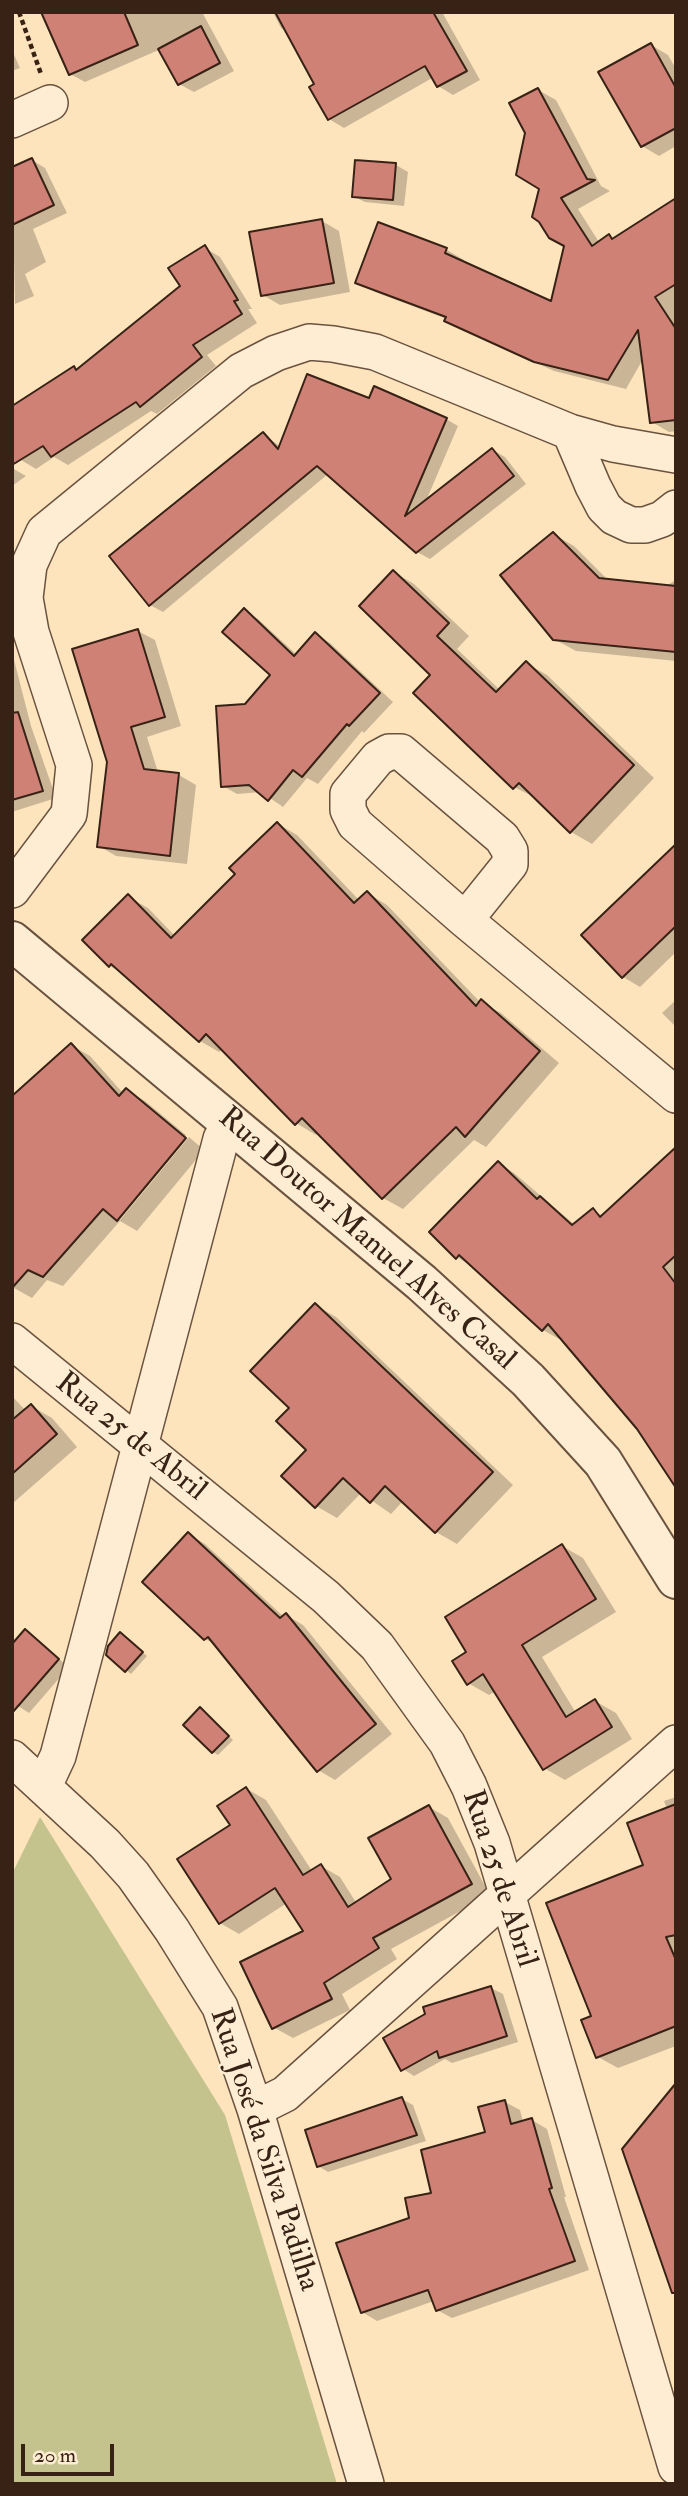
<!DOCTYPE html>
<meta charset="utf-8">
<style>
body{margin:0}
#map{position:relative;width:688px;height:2496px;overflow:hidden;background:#fde4bc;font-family:"IM FELL Double Pica",serif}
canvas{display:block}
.frame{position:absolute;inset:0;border:14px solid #382216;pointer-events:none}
.scale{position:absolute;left:21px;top:2444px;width:93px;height:32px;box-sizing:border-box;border:4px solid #382216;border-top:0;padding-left:9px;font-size:21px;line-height:24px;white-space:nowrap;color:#382216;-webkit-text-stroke:5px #feedd3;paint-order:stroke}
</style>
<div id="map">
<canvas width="688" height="2496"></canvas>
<div class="frame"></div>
<div class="scale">20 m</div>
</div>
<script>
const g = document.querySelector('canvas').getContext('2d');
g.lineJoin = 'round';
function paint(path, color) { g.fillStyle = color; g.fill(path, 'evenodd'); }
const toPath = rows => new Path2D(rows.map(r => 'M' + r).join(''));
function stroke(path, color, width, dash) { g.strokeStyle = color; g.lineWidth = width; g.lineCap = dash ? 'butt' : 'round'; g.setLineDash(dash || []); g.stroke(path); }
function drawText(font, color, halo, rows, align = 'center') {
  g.font = font + ' "IM FELL Double Pica",serif'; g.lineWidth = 5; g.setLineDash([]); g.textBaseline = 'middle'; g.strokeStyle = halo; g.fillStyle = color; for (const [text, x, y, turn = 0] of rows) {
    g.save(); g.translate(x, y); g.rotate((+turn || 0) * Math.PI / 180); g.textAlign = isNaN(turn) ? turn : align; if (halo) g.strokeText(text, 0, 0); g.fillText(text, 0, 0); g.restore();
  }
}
const green = toPath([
 [40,1817,225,2115,337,2484,12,2484,12,1874]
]);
const shadow = toPath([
 [43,12,202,12,234,71,194,92,179,84,161,49,85,82,70,74],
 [273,12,442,12,480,80,453,95,438,86,434,77,344,128,329,119,317,84,288,32,281,28],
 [651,45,668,55,676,69,676,146,659,156,642,146],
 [12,50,20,68,12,71],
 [538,90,556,100,601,186,610,191,578,209,599,242,609,236,614,239,676,200,676,431,669,432,652,422,643,359,626,389,554,371,464,330,447,319,375,292,358,282,379,225,447,250,464,260,463,263,552,304,566,245,541,188],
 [32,160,45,168,67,213,33,229,46,262,25,274,34,296,15,304,12,169],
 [357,161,396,165,408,172,404,206,365,202,353,196],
 [322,221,339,231,350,292,280,305,263,295],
 [205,248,220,257,252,309,248,309,257,323,207,355,216,366,157,414,151,411,68,465,54,457,36,469,21,460,74,368,78,370,182,287],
 [370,400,446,419,458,426,426,501,493,450,505,457,526,484,430,559,417,552,328,474,163,612,150,605,111,557,263,434,281,447],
 [12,468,26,476,12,486],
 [553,534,574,546,609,581,664,587,676,580,676,661,576,651,554,639],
 [394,572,414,584,469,636,457,649,500,690,526,663,547,675,654,778,592,844,571,832,536,798,514,787,433,675],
 [244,611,258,619,297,655,316,634,330,643,393,702,364,733,362,731,318,784,307,778,283,807,261,792,237,794,223,786,246,706,272,675],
 [138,631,155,640,181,726,147,737,158,772,179,775,196,785,187,864,116,856,99,846],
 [12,652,31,726,56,798,15,811,12,810],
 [278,824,297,835,359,900,367,893,387,905,481,1003,501,1013,559,1063,486,1147,474,1140,403,1209,383,1198,318,1132,316,1135,296,1123,223,1049,219,1052,200,1041,127,976,110,966,128,897,148,908,175,936,237,874],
 [676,846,676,952,640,987,623,977],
 [676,1000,676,1027,662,1013],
 [71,1045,90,1056,123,1093,126,1090,145,1101,186,1135,116,1220,120,1220,189,1137,204,1150,137,1231,120,1221,63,1286,47,1280,32,1298,12,1287],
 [676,1162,676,1485,638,1428,561,1337,559,1339,543,1330,473,1267,457,1257,498,1163,514,1173,575,1225,593,1210,603,1216],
 [315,1305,336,1317,513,1485,457,1544,436,1532,403,1501,391,1514,361,1493,337,1518,316,1506,309,1450,292,1407],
 [12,1396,26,1411,31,1406,52,1418,77,1447,12,1504],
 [188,1534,205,1544,284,1617,286,1615,303,1625,392,1734,335,1780,318,1770,217,1645,205,1639],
 [562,1546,583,1558,616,1612,542,1657,576,1713,595,1701,616,1713,632,1739,565,1780,544,1768,496,1691,489,1695,468,1683,469,1653],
 [25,1632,69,1667,29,1713,18,1706],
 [126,1638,147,1656,131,1674,126,1670],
 [201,1709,233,1740,218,1755,213,1752],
 [247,1789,266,1800,312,1871,321,1866,340,1877,357,1904,393,1880,429,1807,448,1818,490,1895,391,1949,397,1959,342,1994,350,2010,293,2038,273,2027,305,1932,287,1903,239,1934,220,1923,232,1826],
 [676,1797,676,2046,618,2068,598,2057,646,1866,667,1809,664,1801],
 [491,1988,503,1994,518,2042,452,2063,445,2059,414,2076,403,2069],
 [402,2099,413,2105,426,2141,328,2172,318,2166],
 [505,2102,520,2110,523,2122,532,2120,547,2129,566,2197,564,2197,589,2270,452,2318,437,2310,434,2301,377,2321,362,2312,411,2219,487,2133]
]);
const building = toPath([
 [41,12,124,12,138,45,69,75,41,12],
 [275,12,433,12,467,71,437,87,425,66,328,120,309,87,314,84,275,12],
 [201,26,220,63,178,85,158,49,201,26],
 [651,43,676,88,676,128,641,147,598,72,651,43],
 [538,88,587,179,595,180,561,198,592,246,609,234,612,239,676,198,676,284,655,297,676,329,676,420,650,423,638,330,608,380,534,362,444,321,446,317,355,283,378,222,447,248,445,253,551,301,564,246,549,238,539,222,532,217,539,189,516,175,525,133,509,103,538,88],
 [32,158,54,205,12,225,12,167,32,158],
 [355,160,396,163,393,200,352,197,355,160],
 [322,219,334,283,261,296,249,232,322,219],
 [205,245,238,300,234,301,242,314,193,345,202,357,140,407,136,402,51,457,43,446,12,465,12,406,74,366,76,370,180,286,168,268,205,245],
 [307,374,369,398,374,386,447,418,405,516,492,448,514,476,416,553,317,466,149,606,109,556,263,432,278,449,307,374],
 [553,532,599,578,676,586,676,652,553,640,500,575,553,532],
 [393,570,449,623,437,636,496,692,526,661,634,765,570,833,519,783,513,789,413,693,430,675,359,606,393,570],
 [244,608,294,656,315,632,380,693,349,726,347,724,302,777,293,770,268,801,249,785,221,787,216,706,245,704,270,675,222,632,244,608],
 [138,629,165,717,131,727,144,769,179,773,170,856,97,847,107,762,72,649,138,629],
 [18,712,43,791,12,800,12,713,18,712],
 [277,822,354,903,367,891,476,1006,481,999,540,1051,465,1137,456,1127,382,1199,302,1118,295,1125,206,1034,199,1042,111,964,109,967,82,940,128,894,171,938,235,874,229,868,277,822],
 [676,844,676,926,622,978,581,935,676,844],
 [71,1043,119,1096,126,1088,186,1138,117,1221,103,1209,43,1277,28,1270,12,1288,12,1096,71,1043],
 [676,1147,676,1255,663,1267,676,1284,676,1488,637,1429,548,1324,542,1331,459,1255,456,1259,429,1232,498,1161,537,1199,540,1196,572,1225,593,1208,600,1217,676,1147],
 [315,1303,493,1472,435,1533,385,1486,370,1503,343,1478,315,1508,281,1476,306,1450,276,1421,289,1408,250,1371,315,1303],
 [31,1404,57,1434,12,1474,12,1420,31,1404],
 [188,1532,280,1618,286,1613,376,1724,317,1772,208,1637,204,1640,142,1582,188,1532],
 [562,1544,596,1599,522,1645,566,1717,595,1699,612,1727,543,1770,483,1674,467,1685,452,1661,466,1652,445,1617,562,1544],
 [25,1629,59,1659,12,1713,12,1644,25,1629],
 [120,1632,143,1652,125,1672,106,1655,108,1646,120,1632],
 [200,1707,229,1736,212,1753,183,1725,200,1707],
 [246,1787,303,1875,321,1864,348,1907,391,1879,368,1838,429,1805,472,1884,373,1938,379,1948,324,1983,332,1999,272,2029,240,1962,303,1931,275,1888,219,1924,177,1859,230,1825,217,1806,246,1787],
 [676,1804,676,1935,666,1937,676,1960,676,2026,596,2058,581,2020,591,2016,546,1903,643,1865,627,1823,676,1804],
 [491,1986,507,2036,439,2058,437,2051,401,2071,383,2038,425,2014,423,2007,491,1986],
 [676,2083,676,2293,672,2293,622,2149,676,2083],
 [402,2097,417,2135,317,2167,305,2130,402,2097],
 [505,2100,511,2124,532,2118,552,2188,549,2189,575,2261,436,2311,428,2290,361,2313,336,2243,409,2218,405,2198,431,2193,421,2150,485,2132,478,2107,505,2100]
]);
const path = toPath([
 [19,12,41,74]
]);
const minor = toPath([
 [12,120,50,103],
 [570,432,593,486,604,507,614,517,631,525,645,525,662,519,676,508],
 [12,890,69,814,74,765,31,632,25,598,29,565,44,532,241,371,276,353,309,342,333,344,375,352,570,432,613,444,676,455],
 [465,920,510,864,510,851,502,838,401,752,389,752,378,758,348,794,348,810,355,824,465,920,676,1095],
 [12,1341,326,1597,377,1646,447,1743,469,1786,492,1843,676,2467],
 [12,1758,105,1844,133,1875,172,1930,220,2007,255,2109,366,2484],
 [44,1786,58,1756,221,1139,230,1122],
 [255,2109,285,2094,676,1743]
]);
const tertiary = toPath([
 [12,941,422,1283,528,1380,603,1462,676,1579]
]);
const streetNames = [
 ["Rua Doutor Manuel Alves Casal",366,1240,41],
 ["Rua 25 de Abril",130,1438,39],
 ["Rua 25 de Abril",498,1879,72],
 ["Rua José da Silva Padilha",263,2150,72]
];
paint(green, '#c4c28d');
paint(shadow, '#0003');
paint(building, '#d08176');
stroke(building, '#382216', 2);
stroke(minor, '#695240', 38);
stroke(tertiary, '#695240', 42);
stroke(path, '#382216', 4.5, [5, 3.5]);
stroke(minor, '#feedd3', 35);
stroke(tertiary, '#feedd3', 38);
drawText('30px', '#382216', '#feedd3', streetNames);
</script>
